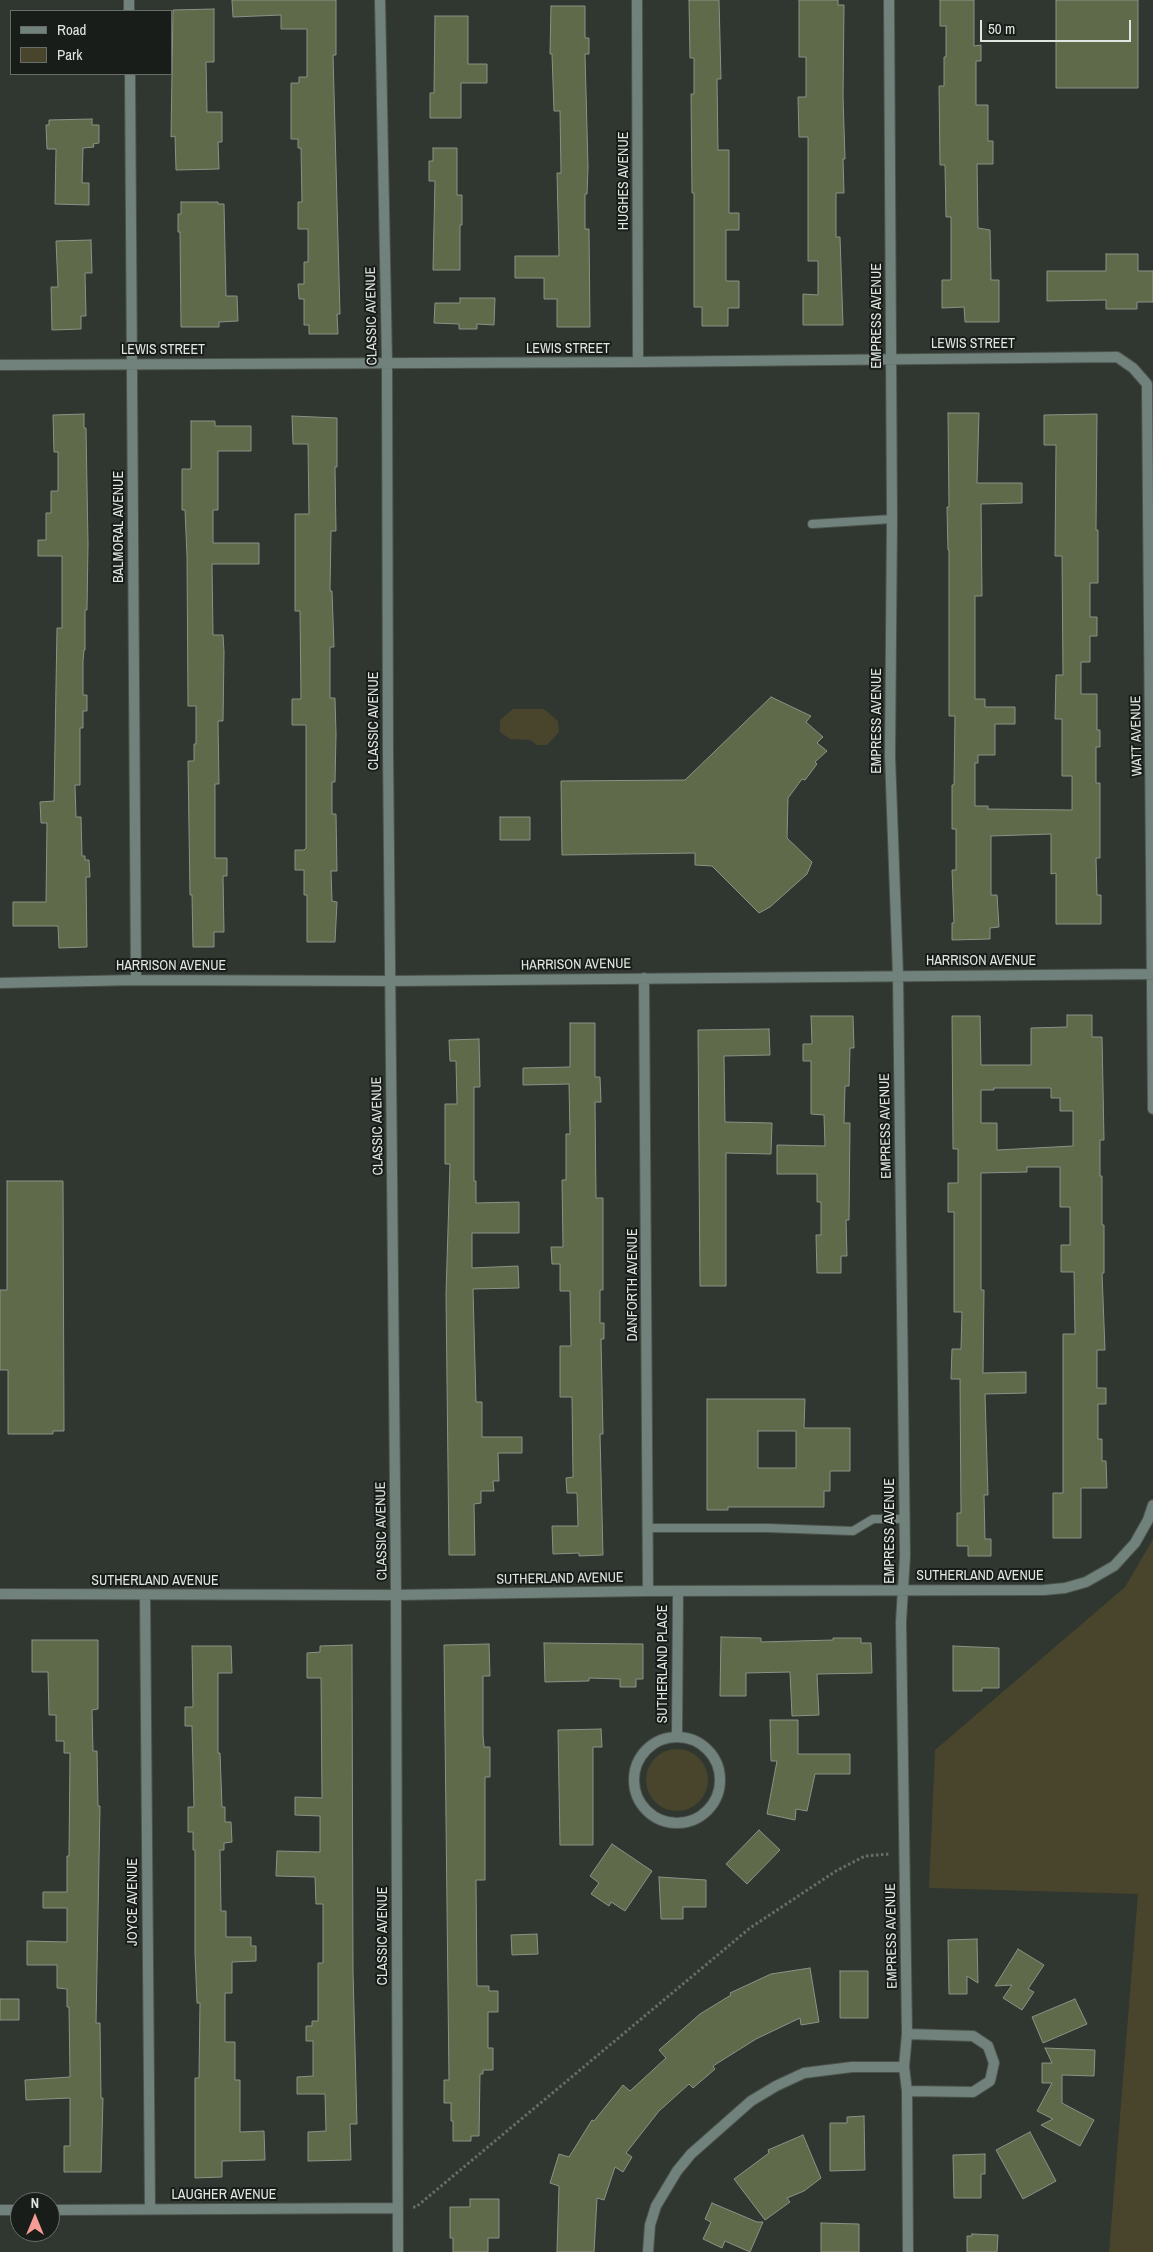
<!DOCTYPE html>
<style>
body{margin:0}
#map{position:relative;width:1153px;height:2252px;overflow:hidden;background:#2f3730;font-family:"Archivo Narrow",sans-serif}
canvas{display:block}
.legend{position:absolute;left:10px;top:10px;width:162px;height:65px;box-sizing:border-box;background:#191d1a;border:1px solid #686d69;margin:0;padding:6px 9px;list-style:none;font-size:15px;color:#dfe5e0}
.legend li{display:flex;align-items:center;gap:10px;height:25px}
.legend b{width:25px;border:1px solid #686d69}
.north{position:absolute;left:10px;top:2192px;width:50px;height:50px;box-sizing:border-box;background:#191d1a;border:1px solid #686d69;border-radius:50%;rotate:0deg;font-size:14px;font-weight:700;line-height:20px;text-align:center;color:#dfe5e0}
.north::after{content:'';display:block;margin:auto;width:18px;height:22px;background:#f59c95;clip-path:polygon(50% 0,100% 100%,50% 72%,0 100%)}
.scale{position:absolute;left:980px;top:20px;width:151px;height:22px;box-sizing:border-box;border:2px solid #dfe5e0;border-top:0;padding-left:6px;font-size:15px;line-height:18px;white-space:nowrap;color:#dfe5e0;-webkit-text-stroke:4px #191d1a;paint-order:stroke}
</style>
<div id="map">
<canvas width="1153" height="2252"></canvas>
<ul class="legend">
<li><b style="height:6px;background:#71827c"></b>Road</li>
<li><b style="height:14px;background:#49452d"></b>Park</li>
</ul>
<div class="north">N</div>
<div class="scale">50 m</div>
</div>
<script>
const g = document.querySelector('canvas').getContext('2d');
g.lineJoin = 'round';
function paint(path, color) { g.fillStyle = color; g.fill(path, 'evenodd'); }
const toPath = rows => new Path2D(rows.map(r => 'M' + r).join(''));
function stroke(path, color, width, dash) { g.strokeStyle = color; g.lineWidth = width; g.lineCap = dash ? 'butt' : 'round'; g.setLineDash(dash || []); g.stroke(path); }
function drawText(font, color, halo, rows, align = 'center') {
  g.font = font + ' "Archivo Narrow",sans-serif'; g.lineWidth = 4; g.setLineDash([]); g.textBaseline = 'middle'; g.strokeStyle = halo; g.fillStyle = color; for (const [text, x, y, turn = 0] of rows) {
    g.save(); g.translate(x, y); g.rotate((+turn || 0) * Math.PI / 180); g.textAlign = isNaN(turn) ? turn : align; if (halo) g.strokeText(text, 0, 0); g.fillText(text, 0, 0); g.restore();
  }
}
const green = toPath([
 [513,709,544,709,558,721,559,732,547,745,537,745,530,740,510,739,500,732,500,720],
 [1153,1539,1153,2252,1109,2252,1138,1894,929,1888,935,1750,1125,1587],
 '646 1780a31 31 0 1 1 62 0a31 31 0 1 1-62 0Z'
]);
const building = toPath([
 [232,0,336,0,336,55,333,55,340,314,337,314,338,334,309,334,309,325,304,325,304,299,299,299,298,284,304,284,304,262,308,262,308,229,298,229,298,202,302,202,301,148,298,148,298,139,291,139,291,83,299,83,299,77,307,77,307,29,281,29,281,15,233,17,232,0],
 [689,0,719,0,721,79,717,79,718,150,729,150,729,213,739,213,739,230,726,230,726,281,739,281,739,308,728,308,728,326,702,326,702,307,694,307,694,193,692,193,691,94,694,94,694,58,690,58,689,0],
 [799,0,838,0,838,5,844,5,843,96,845,159,843,159,844,193,836,193,836,237,840,237,843,325,803,325,803,294,818,295,818,261,808,261,808,137,799,137,798,97,806,97,806,57,799,57,799,0],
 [940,0,974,0,974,46,981,45,981,61,976,61,976,105,988,105,988,141,993,141,993,164,977,164,978,228,990,230,991,280,999,280,999,322,965,322,964,307,942,308,942,280,951,280,951,217,946,217,945,165,940,165,939,86,944,86,944,57,946,57,946,26,940,26,940,0],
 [1056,0,1138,0,1138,88,1056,88,1056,0],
 [551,6,585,6,585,38,589,38,589,54,585,54,588,167,587,194,585,194,585,229,589,229,590,327,557,327,557,299,544,299,544,278,515,278,515,256,559,256,557,173,561,173,560,111,554,111,552,54,550,54,551,6],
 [214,9,214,62,206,62,207,112,222,112,222,142,218,142,219,169,176,170,175,136,171,137,173,10,214,9],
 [435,16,468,16,468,64,487,64,487,83,461,83,461,118,430,118,430,93,434,93,435,16],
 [92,119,92,125,99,125,99,143,93,144,94,147,83,148,82,183,89,183,89,205,55,204,56,149,47,149,46,125,49,125,49,120,92,119],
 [433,148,457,148,457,195,462,195,462,225,460,225,460,270,433,270,435,181,429,181,429,161,433,161,433,148],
 [181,202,218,202,218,204,224,204,226,296,237,296,238,321,219,322,219,327,181,327,180,232,178,232,178,214,181,214,181,202],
 [91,240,92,273,85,273,86,316,81,316,81,329,52,330,51,287,58,287,56,241,91,240],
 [1106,254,1138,254,1138,271,1153,271,1153,302,1137,302,1137,309,1106,309,1106,300,1047,301,1047,271,1106,271,1106,254],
 [460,298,495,298,494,325,477,324,477,329,459,329,459,324,434,323,435,303,460,303,460,298],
 [948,413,979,413,977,483,1022,483,1022,503,981,504,982,596,975,596,975,699,985,699,985,707,1015,707,1015,724,995,724,995,755,978,755,978,763,975,763,975,806,988,806,988,809,1072,810,1072,776,1062,776,1062,719,1055,719,1056,675,1063,675,1062,556,1055,556,1056,445,1044,445,1044,415,1097,414,1096,530,1098,530,1098,583,1090,583,1090,617,1097,617,1097,636,1090,636,1090,662,1081,662,1081,694,1097,694,1097,730,1100,730,1100,747,1096,747,1096,783,1100,783,1100,858,1096,858,1097,895,1101,895,1101,924,1056,924,1056,873,1051,874,1051,834,991,836,991,895,997,895,999,927,990,928,990,939,952,940,952,923,954,923,952,870,956,870,956,829,952,829,952,785,954,785,955,716,949,716,949,550,948,550,947,507,949,507,948,413],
 [84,414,84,428,86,428,88,544,87,610,85,610,85,650,84,650,83,661,83,695,87,695,87,711,83,711,83,728,80,728,80,785,75,785,76,817,81,817,82,856,85,856,85,860,89,860,90,877,86,877,87,947,59,948,58,926,13,926,13,902,46,902,47,823,41,823,40,802,54,801,57,628,62,628,62,556,38,556,38,540,46,540,46,513,51,513,51,491,58,491,58,452,54,452,53,415,84,414],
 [292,416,337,418,337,467,335,467,336,531,331,531,330,591,332,591,334,647,330,647,330,698,335,698,336,734,335,782,332,782,332,814,336,814,337,871,331,871,332,901,337,902,335,942,307,942,307,895,304,895,304,870,295,870,295,850,304,850,306,848,306,725,292,725,292,699,301,699,300,611,295,611,295,514,309,514,308,444,293,444,292,416],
 [191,421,215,421,215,426,251,426,251,451,218,451,218,510,213,510,213,543,259,543,259,564,212,564,213,635,223,635,224,652,223,721,218,721,219,784,215,784,215,858,227,858,227,876,223,876,224,932,214,932,214,947,193,947,192,895,190,895,188,761,194,761,194,744,196,744,196,706,188,706,187,556,185,510,182,510,182,469,191,469,191,421],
 [771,697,811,716,806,722,823,737,817,743,827,751,815,762,817,764,805,780,802,779,788,798,787,838,812,862,807,874,770,907,759,913,712,866,695,865,695,853,562,855,561,781,685,780,771,697],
 [500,817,530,817,530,840,500,840,500,817],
 [1067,1015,1092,1015,1092,1037,1102,1037,1104,1140,1100,1140,1100,1176,1102,1176,1102,1225,1104,1225,1104,1273,1102,1273,1105,1350,1097,1350,1097,1388,1106,1388,1106,1404,1098,1404,1098,1439,1102,1439,1102,1461,1106,1461,1107,1488,1081,1488,1081,1538,1053,1538,1053,1493,1063,1493,1063,1334,1075,1334,1074,1272,1061,1272,1061,1245,1070,1245,1070,1207,1060,1207,1060,1167,1027,1167,1027,1172,981,1173,981,1290,984,1290,983,1373,1026,1372,1026,1393,985,1394,988,1495,984,1495,985,1539,991,1539,991,1556,968,1556,968,1546,957,1546,957,1513,961,1513,960,1379,951,1379,952,1349,961,1349,962,1312,954,1312,954,1212,948,1212,948,1183,958,1183,958,1149,953,1149,952,1016,980,1016,981,1065,1031,1065,1031,1028,1067,1027,1067,1015],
 [994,1088,1051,1088,1051,1098,1060,1098,1060,1111,1073,1111,1073,1146,997,1150,997,1123,981,1123,981,1090,994,1090,994,1088],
 [811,1016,853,1016,854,1048,850,1048,849,1086,845,1086,844,1123,850,1123,849,1220,846,1220,847,1256,841,1256,841,1273,817,1273,816,1235,821,1235,821,1202,817,1202,817,1174,777,1174,777,1145,825,1146,824,1115,811,1114,811,1061,803,1061,803,1044,812,1044,811,1016],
 [570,1023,595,1023,595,1077,600,1077,601,1102,595,1102,596,1198,603,1198,603,1290,600,1290,600,1323,604,1323,604,1339,601,1339,603,1434,600,1434,603,1555,579,1556,579,1553,553,1554,552,1526,578,1526,577,1493,567,1493,566,1478,573,1477,572,1397,560,1397,560,1346,571,1346,570,1291,560,1291,560,1264,552,1264,551,1247,563,1247,562,1180,566,1180,566,1134,570,1134,569,1084,523,1085,523,1068,570,1067,570,1023],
 [769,1029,770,1055,724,1056,725,1122,772,1123,771,1154,726,1153,726,1286,700,1286,698,1030,769,1029],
 [479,1039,480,1087,474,1087,474,1181,476,1181,476,1203,519,1202,519,1233,472,1233,472,1268,518,1266,519,1288,473,1289,476,1402,482,1402,482,1437,522,1437,522,1453,498,1453,499,1481,493,1481,494,1491,481,1491,481,1503,474,1504,475,1555,449,1555,446,1294,450,1164,445,1164,445,1104,457,1104,456,1061,450,1061,449,1040,479,1039],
 [7,1181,63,1181,64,1431,53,1431,53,1434,8,1434,8,1370,0,1370,0,1290,7,1290,7,1181],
 [707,1399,805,1399,804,1428,850,1428,850,1471,830,1471,830,1491,824,1491,824,1507,728,1507,728,1510,707,1510,707,1399],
 [758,1431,796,1431,796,1468,758,1468,758,1431],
 [721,1637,761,1638,761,1642,833,1640,833,1638,861,1638,861,1643,871,1643,872,1673,817,1674,819,1715,792,1716,790,1672,746,1673,746,1696,720,1696,721,1637],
 [32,1640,98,1640,98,1709,92,1710,93,1751,97,1751,98,1806,100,1806,96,2023,100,2023,101,2098,103,2098,101,2172,64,2172,64,2146,70,2146,70,2098,26,2100,25,2080,70,2077,69,2007,67,2007,67,1989,57,1988,57,1965,27,1965,27,1941,67,1942,67,1908,43,1908,43,1892,67,1892,67,1856,69,1856,70,1753,64,1753,64,1741,56,1741,56,1715,49,1715,48,1672,32,1672,32,1640],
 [544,1643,643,1644,643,1679,636,1679,636,1687,620,1687,620,1679,589,1678,589,1681,545,1682,544,1643],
 [489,1644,490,1676,483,1676,483,1735,484,1747,490,1747,490,1777,485,1777,485,1880,476,1880,477,1986,489,1986,489,1991,498,1991,498,2012,488,2012,488,2048,493,2048,493,2070,483,2070,483,2074,480,2074,479,2136,471,2136,471,2141,453,2141,453,2121,451,2121,451,2103,444,2103,444,2080,449,2080,444,1645,489,1644],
 [352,1645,353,1971,357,2124,350,2124,351,2160,308,2161,308,2132,326,2131,325,2094,297,2094,297,2077,313,2076,313,2041,306,2041,306,2026,312,2026,312,2021,318,2021,318,1963,323,1963,323,1904,316,1904,315,1877,276,1876,277,1851,320,1852,320,1816,295,1815,295,1797,322,1798,321,1678,307,1678,307,1653,320,1652,320,1646,352,1645],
 [192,1646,231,1646,232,1673,218,1673,218,1753,220,1753,222,1807,225,1807,225,1822,231,1822,232,1842,224,1843,224,1850,220,1850,221,1911,226,1911,226,1937,251,1937,251,1946,256,1946,256,1961,232,1962,232,1993,225,1993,225,2042,235,2042,235,2080,240,2080,240,2132,264,2131,265,2160,222,2161,222,2177,195,2178,195,2078,199,2078,200,2003,197,2003,195,1953,195,1850,193,1850,193,1832,188,1832,188,1807,194,1807,192,1726,185,1726,185,1707,193,1707,192,1646],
 [953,1646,999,1648,999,1688,982,1688,982,1691,953,1691,953,1646],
 [770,1720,798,1720,798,1754,850,1754,850,1774,815,1774,807,1811,796,1809,795,1820,767,1814,777,1761,771,1761,770,1720],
 [601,1729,602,1747,593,1747,593,1845,560,1845,558,1730,601,1729],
 [759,1830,780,1850,747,1884,726,1864,759,1830],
 [612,1844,652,1871,625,1911,611,1902,609,1906,591,1894,599,1883,590,1876,612,1844],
 [659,1877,706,1880,706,1907,683,1907,683,1919,661,1919,659,1877],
 [537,1934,538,1954,512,1955,511,1935,537,1934],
 [977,1939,978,1983,967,1976,967,1994,949,1994,948,1940,977,1939],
 [1018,1949,1044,1965,1028,1989,1034,1992,1022,2010,1003,1998,1012,1985,995,1986,1018,1949],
 [810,1968,819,2022,801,2025,800,2018,756,2039,713,2066,715,2069,693,2088,689,2084,659,2111,626,2153,632,2157,623,2172,615,2167,604,2200,597,2198,594,2252,557,2252,559,2186,550,2183,559,2154,569,2157,592,2120,594,2121,623,2085,630,2091,666,2058,659,2050,700,2014,731,1995,730,1993,771,1974,810,1968],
 [840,1971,868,1971,868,2018,840,2018,840,1971],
 [0,1999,19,1999,19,2020,0,2020,0,1999],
 [1075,1999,1087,2024,1043,2043,1032,2017,1075,1999],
 [1045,2048,1095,2050,1094,2076,1062,2075,1062,2103,1094,2120,1080,2146,1041,2125,1053,2119,1037,2111,1052,2083,1042,2083,1042,2063,1052,2063,1045,2048],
 [864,2116,865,2170,830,2171,830,2123,847,2123,847,2117,864,2116],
 [1030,2132,1056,2181,1023,2199,996,2150,1030,2132],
 [803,2135,821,2178,804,2191,787,2198,790,2202,765,2220,734,2179,769,2153,768,2150,803,2135],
 [985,2154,985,2174,981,2174,981,2198,954,2198,953,2155,985,2154],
 [470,2199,499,2199,499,2238,488,2238,488,2252,453,2252,453,2238,450,2238,450,2207,470,2207,470,2199],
 [712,2203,757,2222,763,2222,750,2252,725,2241,722,2248,703,2239,711,2222,705,2219,712,2203],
 [821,2223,859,2224,859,2252,821,2252,821,2223],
 [972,2234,998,2235,997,2252,967,2252,967,2236,972,2236,972,2234]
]);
const path = toPath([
 [413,2207,416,2207,750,1928,836,1871,865,1856,889,1854]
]);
const service = toPath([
 [812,524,892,519],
 [648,1528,767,1528,853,1531,873,1519,904,1519]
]);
const minor = toPath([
 [129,0,129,11],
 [380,0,387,362,388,750,396,1595,398,2252],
 [637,0,638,362],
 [889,0,892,519,890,756,898,975,905,1556,901,1622,907,2034,904,2067,907,2091,908,2252],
 [130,74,136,980],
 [0,365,638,362,1117,357,1133,368,1147,384,1153,1109],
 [644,978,648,1591],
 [0,983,136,980,390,981,1153,974],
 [0,1594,396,1595,648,1591,1044,1590,1065,1588,1086,1582,1114,1566,1135,1543,1148,1520,1153,1505],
 [145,1595,150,2208],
 [677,1737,678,1591],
 '634 1780a43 43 0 1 1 86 0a43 43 0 1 1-86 0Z',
 [907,2034,973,2036,988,2046,994,2063,990,2081,973,2092,907,2091],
 [0,2210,20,2210],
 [50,2210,397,2208],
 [648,2252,650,2225,656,2206,677,2171,691,2154,751,2101,776,2086,804,2073,852,2067,904,2067]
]);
const streetNames = [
 ["HUGHES AVENUE",624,181,-90],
 ["CLASSIC AVENUE",372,316,-91],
 ["EMPRESS AVENUE",877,316,-90],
 ["LEWIS STREET",973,344],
 ["LEWIS STREET",568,349],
 ["LEWIS STREET",163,350],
 ["BALMORAL AVENUE",119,527,-90],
 ["CLASSIC AVENUE",374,721,-90],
 ["EMPRESS AVENUE",877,721,-90],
 ["WATT AVENUE",1137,736,-91],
 ["HARRISON AVENUE",981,961],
 ["HARRISON AVENUE",576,965,-1],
 ["HARRISON AVENUE",171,966],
 ["CLASSIC AVENUE",378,1126,-91],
 ["EMPRESS AVENUE",886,1126,-91],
 ["DANFORTH AVENUE",633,1285,-90],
 ["CLASSIC AVENUE",382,1531,-91],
 ["EMPRESS AVENUE",890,1531,-90],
 ["SUTHERLAND AVENUE",980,1576],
 ["SUTHERLAND AVENUE",560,1579,-1],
 ["SUTHERLAND AVENUE",155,1581],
 ["SUTHERLAND PLACE",663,1664,-90],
 ["JOYCE AVENUE",133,1902,-90],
 ["CLASSIC AVENUE",383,1936,-90],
 ["EMPRESS AVENUE",892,1936,-91],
 ["LAUGHER AVENUE",224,2195]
];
paint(green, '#49452d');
paint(building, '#5f6a4a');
stroke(building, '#8d9186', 1);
stroke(service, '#4b534c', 10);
stroke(minor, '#4b534c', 12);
stroke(path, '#666e67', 3, [2.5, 2.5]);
stroke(service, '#71827c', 8);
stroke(minor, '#71827c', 10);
drawText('14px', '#dfe5e0', '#191d1a', streetNames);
</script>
